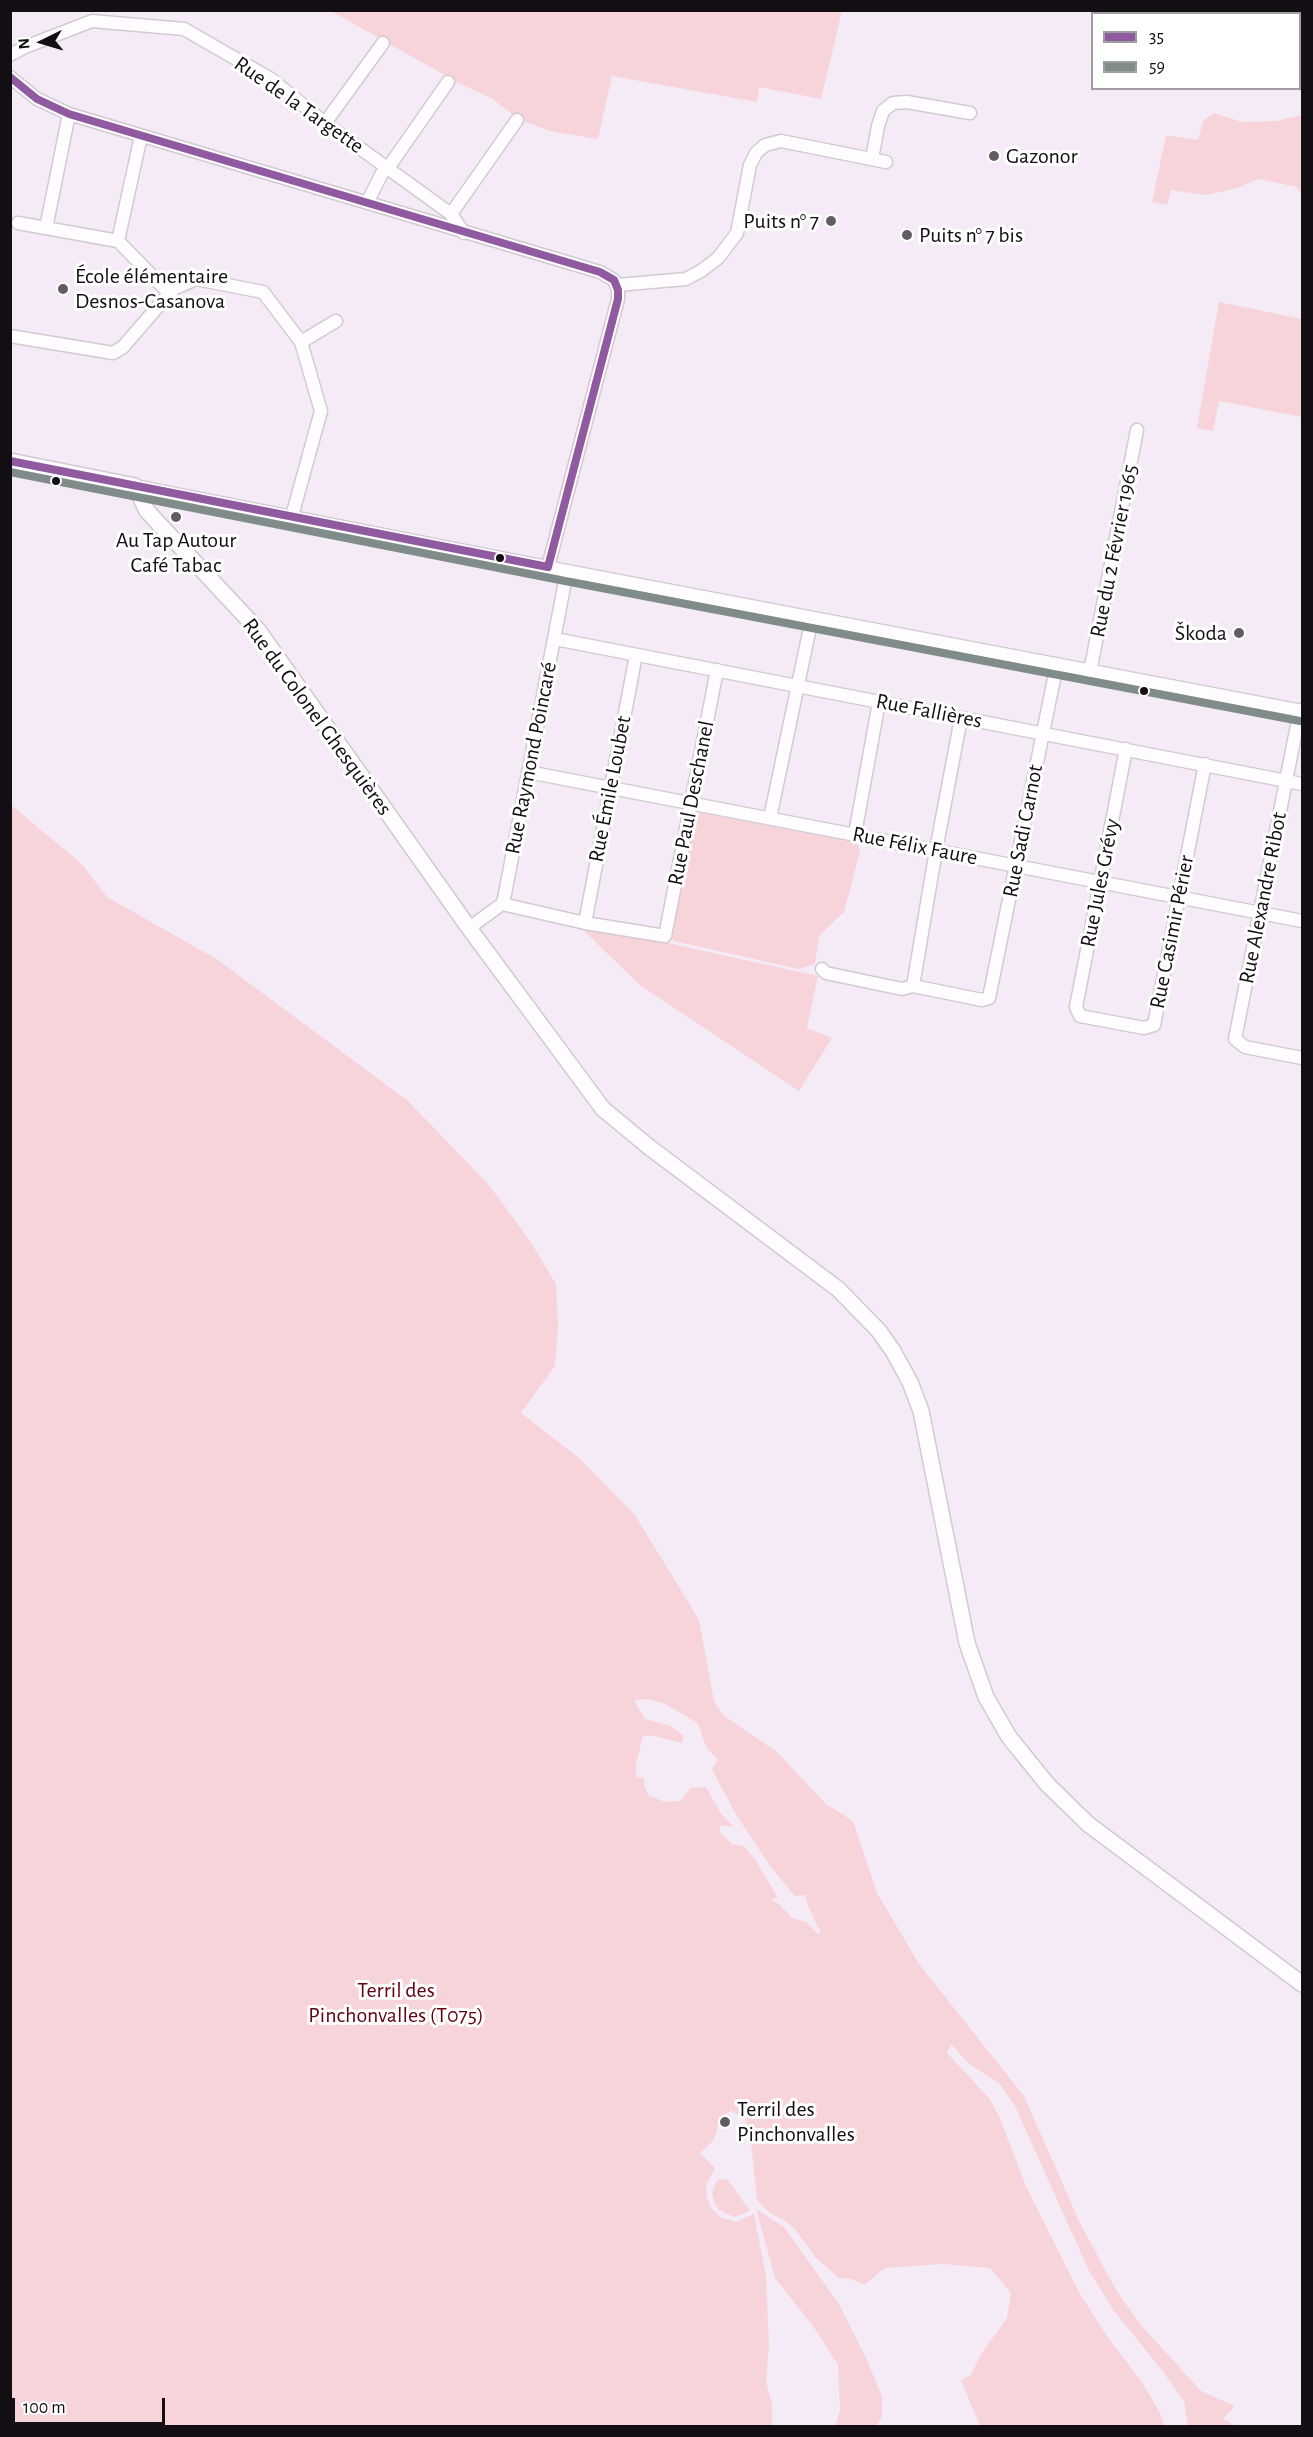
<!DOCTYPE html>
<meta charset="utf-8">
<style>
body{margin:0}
#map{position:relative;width:1313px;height:2437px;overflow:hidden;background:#f5ebf6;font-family:"Alegreya Sans",sans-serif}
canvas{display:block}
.frame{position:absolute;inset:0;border:12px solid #130d14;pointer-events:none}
.legend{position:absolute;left:1091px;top:12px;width:210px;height:78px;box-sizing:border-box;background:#fff;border:2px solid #a19ea1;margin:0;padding:8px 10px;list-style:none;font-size:18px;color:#130d14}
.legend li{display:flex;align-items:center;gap:12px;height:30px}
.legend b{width:30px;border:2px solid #a19ea1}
.north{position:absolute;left:12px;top:12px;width:60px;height:60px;-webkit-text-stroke:4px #fff;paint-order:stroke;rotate:265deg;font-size:16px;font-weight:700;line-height:24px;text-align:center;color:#130d14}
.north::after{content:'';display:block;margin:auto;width:21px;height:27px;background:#130d14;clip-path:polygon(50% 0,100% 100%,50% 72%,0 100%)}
.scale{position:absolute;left:12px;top:2398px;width:153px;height:27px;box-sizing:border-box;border:3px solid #130d14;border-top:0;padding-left:8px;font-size:18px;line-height:21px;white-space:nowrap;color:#130d14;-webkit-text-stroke:4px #fff;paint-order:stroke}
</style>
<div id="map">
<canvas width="1313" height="2437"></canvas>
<div class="frame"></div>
<ul class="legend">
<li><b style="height:8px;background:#8f5aa0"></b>35</li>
<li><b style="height:8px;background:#808c89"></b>59</li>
</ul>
<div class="north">N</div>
<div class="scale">100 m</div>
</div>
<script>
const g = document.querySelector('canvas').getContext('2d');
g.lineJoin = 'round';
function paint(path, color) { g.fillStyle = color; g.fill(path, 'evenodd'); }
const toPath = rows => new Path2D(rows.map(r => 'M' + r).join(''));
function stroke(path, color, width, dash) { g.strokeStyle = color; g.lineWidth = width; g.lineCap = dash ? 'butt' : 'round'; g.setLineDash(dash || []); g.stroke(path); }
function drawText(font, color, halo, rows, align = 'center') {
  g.font = font + ' "Alegreya Sans",sans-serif'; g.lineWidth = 6; g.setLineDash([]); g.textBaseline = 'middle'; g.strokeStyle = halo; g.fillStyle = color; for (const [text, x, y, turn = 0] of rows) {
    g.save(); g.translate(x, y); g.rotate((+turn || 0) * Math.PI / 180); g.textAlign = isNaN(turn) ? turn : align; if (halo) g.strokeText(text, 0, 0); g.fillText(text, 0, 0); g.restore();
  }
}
const green = toPath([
 [331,11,842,11,821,99,759,87,757,102,612,76,598,139,550,131,520,120,491,98,457,82],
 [1214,113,1242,122,1276,121,1302,115,1302,192,1298,191,1297,187,1258,179,1238,188,1205,195,1171,190,1167,205,1152,202,1166,135,1198,140,1203,121],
 [1219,302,1302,319,1302,417,1219,401,1213,431,1197,428],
 [11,805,82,864,107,897,218,960,408,1101,489,1185,530,1241,556,1284,558,1327,555,1366,521,1413,579,1458,635,1515,699,1620,714,1701,723,1715,777,1752,826,1804,853,1821,877,1893,919,1964,1024,2096,1080,2223,1116,2290,1140,2324,1201,2391,1235,2406,1223,2419,1236,2426,1188,2426,1184,2401,1161,2369,1114,2311,1089,2271,1015,2106,999,2083,969,2064,951,2044,947,2053,989,2098,999,2116,1025,2184,1080,2294,1109,2339,1142,2382,1161,2415,1164,2426,980,2426,961,2380,971,2375,981,2354,1007,2318,1011,2293,990,2268,943,2264,885,2268,864,2285,851,2279,839,2278,816,2258,795,2229,784,2220,771,2214,757,2200,750,2133,745,2118,731,2111,719,2117,717,2131,713,2141,700,2153,715,2168,706,2185,707,2197,712,2209,720,2217,736,2222,754,2214,766,2276,769,2346,766,2382,772,2403,772,2426,11,2426],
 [648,1699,665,1704,698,1723,706,1747,718,1760,712,1769,735,1813,770,1866,795,1896,805,1895,808,1906,820,1931,819,1935,806,1922,792,1918,780,1905,771,1900,778,1898,755,1859,744,1846,732,1844,720,1832,720,1826,733,1826,720,1812,706,1787,691,1788,680,1801,665,1802,648,1795,644,1785,644,1778,636,1777,636,1764,643,1736,655,1736,682,1743,684,1736,671,1726,645,1719,634,1700],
 [696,812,857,843,860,851,844,912,819,936,815,964,798,969,674,941,670,935],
 [583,930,668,943,818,976,807,1028,832,1038,799,1091,641,986],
 [720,2179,728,2180,750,2211,734,2217,719,2210,714,2202,712,2192,716,2182],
 [756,2209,784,2227,839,2304,867,2360,882,2396,882,2417,876,2426,835,2426,840,2410,838,2365,813,2326,775,2278]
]);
const minor = toPath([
 [10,55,25,47,92,21,184,29,271,79,325,123,451,214,464,233],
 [10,77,37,99,69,114,600,272,614,280,618,290,618,299,548,567],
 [325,123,383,43],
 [872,159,878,126,883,111,893,103,907,102,970,113],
 [367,203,382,173,388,168,448,82],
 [451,214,517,120],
 [18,223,118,241,141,136],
 [46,228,69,114],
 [118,241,171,295],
 [617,285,686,279,701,271,718,258,737,233,750,165,756,153,765,145,781,141,886,162],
 [10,336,113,353,123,347,173,289,196,279,263,292,301,342,321,411,292,516],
 [301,342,336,321],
 [135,486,567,571,1302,711],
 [555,639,1302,784],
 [1090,672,1137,430],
 [1300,710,1235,1039,1245,1047,1302,1058],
 [1126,749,1076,1007,1080,1016,1144,1028,1154,1025,1205,764],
 [528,772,1302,921],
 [770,818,812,618],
 [855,834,879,702],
 [502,904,585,923,665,936,717,670],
 [585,923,636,655],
 [469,928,502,904,504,899,567,571],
 [822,969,826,973,902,989,913,986,982,1000,989,998,1057,664],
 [913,986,936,850,961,718]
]);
const major = toPath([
 [10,461,135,486,147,511,258,630,469,928,603,1109,649,1147,838,1289,879,1331,893,1351,910,1382,921,1411,967,1643,986,1697,1009,1737,1047,1784,1088,1824,1302,1984]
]);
const bus1 = toPath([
 [10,77,37,99,69,114,600,272,614,280,618,290,618,299,548,567],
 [10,461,548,567]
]);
const bus2 = toPath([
 [10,472,565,581,1300,721]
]);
const markers = [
 [994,156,6,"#625b63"],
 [831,221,6,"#625b63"],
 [907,235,6,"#625b63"],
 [63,289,6,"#625b63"],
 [56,481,5,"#130d14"],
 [176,517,6,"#625b63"],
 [500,558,5,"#130d14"],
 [1239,633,6,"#625b63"],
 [1144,691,5,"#130d14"],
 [725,2122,6,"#625b63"]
];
const streetNames = [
 ["Rue de la Targette",299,105,35],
 ["Rue du 2 Février 1965",1114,551,-79],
 ["Rue Fallières",929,711,11],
 ["Rue du Colonel Ghesquières",317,717,54],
 ["Rue Raymond Poincaré",531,758,-79],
 ["Rue Émile Loubet",610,789,-79],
 ["Rue Paul Deschanel",691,803,-79],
 ["Rue Sadi Carnot",1023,831,-79],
 ["Rue Félix Faure",915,846,11],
 ["Rue Jules Grévy",1100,883,-79],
 ["Rue Alexandre Ribot",1263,898,-79],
 ["Rue Casimir Périer",1172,932,-79]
];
const poiNames = [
 ["Gazonor",1006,156],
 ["Puits n° 7",819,221,"right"],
 ["Puits n° 7 bis",919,235],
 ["École élémentaire",75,276],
 ["Desnos-Casanova",75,301],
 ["Au Tap Autour",176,540,"center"],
 ["Café Tabac",176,565,"center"],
 ["Škoda",1227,633,"right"],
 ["Terril des",737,2109],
 ["Pinchonvalles",737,2134]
];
const parkNames = [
 ["Terril des",396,1990],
 ["Pinchonvalles (T075)",396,2015]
];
paint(green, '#f7d4d9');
stroke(minor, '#d2cad2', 15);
stroke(major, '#d2cad2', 18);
stroke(minor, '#fefcfe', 12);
stroke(major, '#fefcfe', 15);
stroke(bus1, '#8f5aa0', 8);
stroke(bus2, '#808c89', 8);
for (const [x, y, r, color] of markers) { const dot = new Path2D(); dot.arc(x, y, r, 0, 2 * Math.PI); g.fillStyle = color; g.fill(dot); stroke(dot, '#fff', 2); }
drawText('22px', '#130d14', '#fff', streetNames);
drawText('22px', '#130d14', '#fff', poiNames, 'left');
drawText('22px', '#630115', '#fff', parkNames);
</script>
